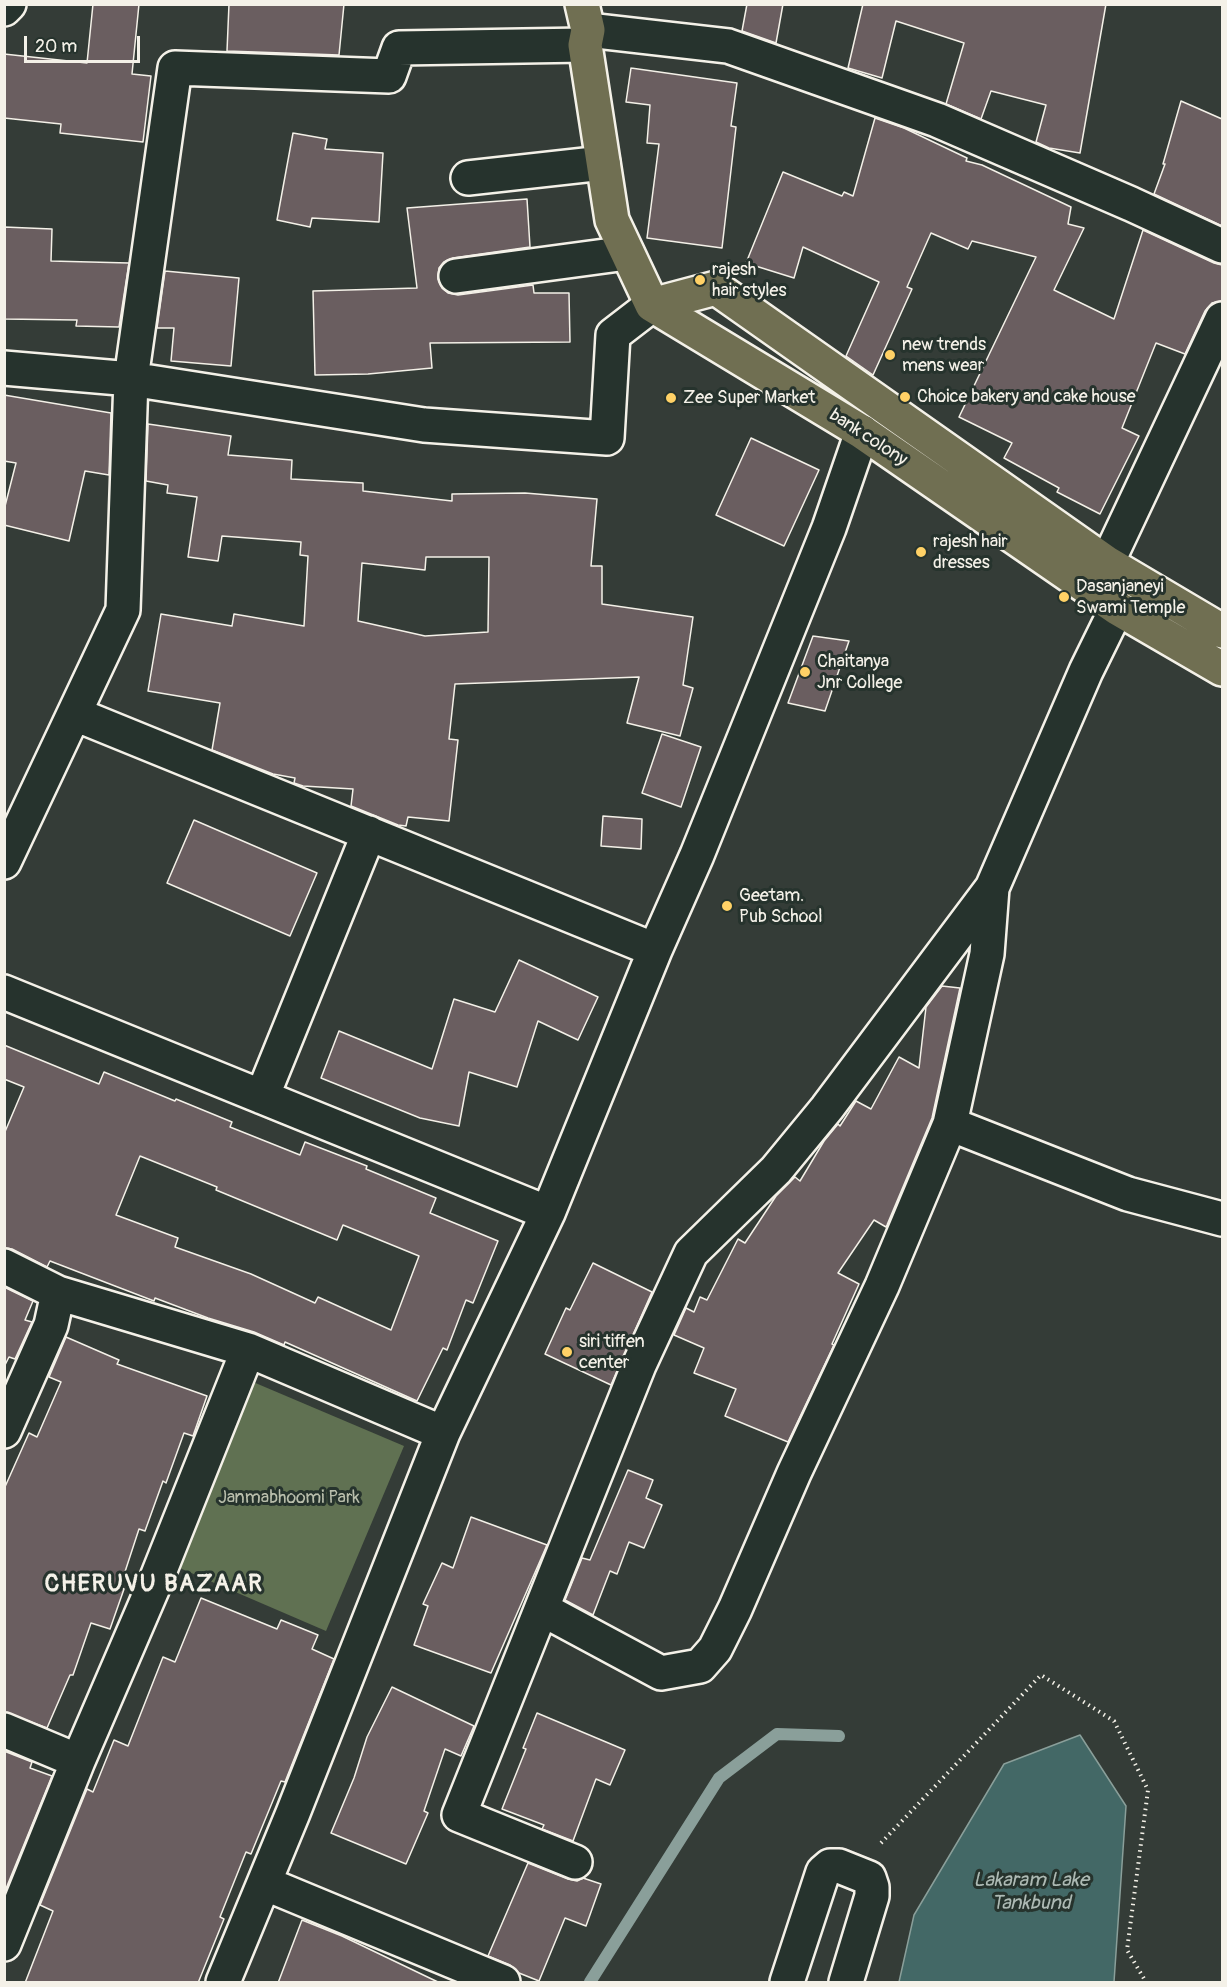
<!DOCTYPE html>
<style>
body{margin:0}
#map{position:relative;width:1227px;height:1987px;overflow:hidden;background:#343c37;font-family:Pangolin,sans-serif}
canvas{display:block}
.frame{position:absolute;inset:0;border:6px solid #f4f1e8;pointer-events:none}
.scale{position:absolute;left:24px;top:36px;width:116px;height:27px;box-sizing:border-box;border:3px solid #f4f1e8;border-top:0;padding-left:8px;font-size:18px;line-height:21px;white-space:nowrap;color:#f4f1e8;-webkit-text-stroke:4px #26332d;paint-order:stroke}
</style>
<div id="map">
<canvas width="1227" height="1987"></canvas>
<div class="frame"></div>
<div class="scale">20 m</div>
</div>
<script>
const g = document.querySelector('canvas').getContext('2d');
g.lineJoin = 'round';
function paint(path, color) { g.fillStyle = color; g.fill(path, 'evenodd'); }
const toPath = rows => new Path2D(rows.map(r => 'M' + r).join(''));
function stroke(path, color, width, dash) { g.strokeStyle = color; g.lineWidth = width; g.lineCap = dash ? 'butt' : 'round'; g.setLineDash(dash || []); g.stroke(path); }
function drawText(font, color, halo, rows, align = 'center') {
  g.font = font + ' Pangolin,sans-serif'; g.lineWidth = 6; g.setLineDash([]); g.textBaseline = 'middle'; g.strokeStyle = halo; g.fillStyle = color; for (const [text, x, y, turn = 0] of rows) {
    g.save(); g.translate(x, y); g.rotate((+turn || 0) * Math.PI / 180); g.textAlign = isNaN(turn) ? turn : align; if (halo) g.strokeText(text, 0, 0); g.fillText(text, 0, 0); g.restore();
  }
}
const green = toPath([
 [246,1379,404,1446,326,1631,168,1563]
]);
const water = toPath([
 [1080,1735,1126,1806,1114,1982,899,1982,914,1915,1004,1764,1080,1735]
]);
const stream = toPath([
 [590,1982,719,1778,777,1734,839,1736]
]);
const building = toPath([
 [93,4,139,4,132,74,151,76,143,142,60,133,61,124,4,118,4,54,87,63,93,4],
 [229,4,344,4,339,55,227,51,229,4],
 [747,4,783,4,776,43,742,31,747,4],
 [863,4,1106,4,1080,153,1049,148,1036,142,1046,105,991,91,981,119,946,104,964,43,896,21,882,78,848,68,863,4],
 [631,68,737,83,731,126,736,127,722,248,647,238,659,144,647,143,650,105,626,102,631,68],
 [1181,101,1222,119,1222,226,1154,194,1165,164,1163,164,1181,101],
 [875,118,904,128,967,158,966,161,982,165,1071,207,1068,224,1084,228,1054,290,1114,319,1143,230,1214,263,1222,265,1222,301,1212,303,1205,311,1185,354,1156,343,1122,428,1139,436,1100,514,1057,492,1059,488,1004,458,1012,443,959,417,1036,257,972,241,968,249,931,233,907,287,912,289,873,375,846,356,879,282,803,247,794,278,746,263,783,172,842,196,844,192,853,196,875,118],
 [293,133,327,139,325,149,383,153,379,222,312,218,310,227,277,220,293,133],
 [527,199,530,247,453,258,444,262,439,268,438,279,442,288,448,293,458,295,533,285,534,293,569,293,570,342,430,343,432,368,368,374,315,375,313,291,417,288,407,208,527,199],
 [4,227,52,229,51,261,129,263,119,327,76,326,77,320,4,319,4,227],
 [165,271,239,278,231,366,171,361,174,328,157,328,165,271],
 [4,395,111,413,109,475,85,471,69,541,4,525,4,510,16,463,4,461,4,395],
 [148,424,231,436,228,455,292,460,291,479,363,483,363,491,452,501,452,494,525,493,597,499,591,566,602,566,602,604,693,617,683,685,693,688,680,736,627,723,639,677,455,684,449,739,458,740,449,821,408,817,406,826,398,825,351,806,353,789,303,786,294,783,295,778,273,774,212,750,220,703,148,691,161,614,232,626,234,614,304,626,308,556,300,555,301,542,222,536,218,561,188,557,197,497,167,493,168,485,146,481,148,424],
 [426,557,489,557,488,632,425,636,358,621,362,563,425,570,426,557],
 [751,438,819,470,784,546,716,515,751,438],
 [813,636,849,641,825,711,788,703,813,636],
 [662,734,701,747,681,807,642,793,662,734],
 [603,816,642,819,641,849,601,846,603,816],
 [194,820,317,873,290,936,167,883,194,820],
 [519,960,598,997,578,1040,538,1021,517,1087,469,1072,459,1126,420,1118,321,1078,339,1031,432,1069,454,999,495,1012,519,960],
 [942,986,960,988,932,1118,887,1225,886,1227,874,1220,838,1273,859,1284,832,1344,834,1345,788,1442,725,1416,736,1389,694,1373,704,1348,674,1335,686,1308,694,1312,700,1297,707,1300,738,1239,745,1243,776,1196,795,1177,800,1181,824,1141,838,1124,840,1126,856,1101,871,1109,899,1057,919,1068,926,1007,942,986],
 [4,1045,99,1084,104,1072,175,1101,176,1099,232,1122,230,1127,300,1155,305,1142,367,1166,366,1169,436,1198,430,1213,498,1241,473,1303,466,1300,447,1350,443,1348,417,1401,285,1342,284,1345,254,1332,208,1318,155,1298,154,1301,50,1261,47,1267,12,1249,4,1248,4,1134,24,1087,4,1079,4,1045],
 [140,1156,217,1187,216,1190,337,1240,343,1225,419,1256,391,1330,318,1297,315,1303,251,1274,175,1247,178,1238,116,1215,140,1156],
 [593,1263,652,1292,611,1385,545,1354,566,1308,570,1310,593,1263],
 [4,1287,33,1301,25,1320,32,1322,15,1359,9,1357,4,1367,4,1287],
 [66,1337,119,1360,117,1364,207,1396,193,1436,184,1433,166,1483,163,1481,145,1531,139,1529,120,1587,124,1589,110,1629,91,1623,73,1675,70,1675,47,1728,4,1712,4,1489,29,1433,37,1437,61,1382,49,1377,66,1337],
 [628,1470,653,1480,646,1498,662,1505,644,1548,629,1542,617,1574,610,1571,593,1615,565,1600,582,1558,590,1560,628,1470],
 [471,1517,547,1545,491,1673,414,1645,428,1606,423,1604,442,1563,453,1568,471,1517],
 [201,1598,277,1629,281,1620,318,1635,312,1649,334,1659,285,1782,281,1781,251,1854,246,1852,220,1917,224,1919,198,1983,25,1983,53,1911,40,1905,87,1789,93,1792,114,1740,128,1746,163,1657,175,1662,201,1598],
 [392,1687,474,1726,461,1756,445,1749,424,1811,428,1813,406,1864,331,1833,354,1778,367,1737,392,1687],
 [537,1713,625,1750,610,1785,596,1779,573,1841,542,1829,544,1825,502,1809,526,1749,523,1748,537,1713],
 [4,1751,32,1762,30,1768,52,1776,5,1891,4,1751],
 [528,1863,568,1879,577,1881,583,1878,601,1884,586,1926,565,1918,539,1981,519,1973,510,1965,488,1956,528,1863],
 [302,1920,342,1936,440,1983,278,1983,302,1920]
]);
const path = toPath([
 [881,1843,1041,1675,1114,1721,1148,1790,1127,1950,1146,1982]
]);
const minor = toPath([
 [4,9,9,4],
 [588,30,728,46,937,120,1131,204,1222,246],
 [468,178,603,163],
 [456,276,627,253],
 [4,368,131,379,424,425,607,438,613,335,652,305],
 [1092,587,1107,563,1222,319],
 [75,714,655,950],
 [4,862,123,610,131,379,175,68,389,76,399,48,585,45],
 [4,992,548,1213],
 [262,1097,369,833],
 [950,1124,1128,1194,1222,1219],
 [4,1266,58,1293,248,1350,443,1433],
 [4,1431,51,1325,58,1293],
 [542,1609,661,1673,700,1666,715,1649,735,1609,794,1473,882,1286,950,1124,987,954,992,888],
 [4,1730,78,1761],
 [575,1862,459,1815,639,1365,691,1253,776,1170,827,1108,992,888,1086,671,1117,608],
 [264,1883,503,1982],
 [4,1944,78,1761,154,1585,248,1350],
 [223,1982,293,1813,443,1433,548,1213,655,950,697,855,829,528,862,432],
 [787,1982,823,1872,830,1866,839,1866,869,1878,872,1887,872,1896,846,1982]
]);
const major = toPath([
 [582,4,588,30,585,45,612,220,652,305,862,432,1117,608,1222,669],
 [652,305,716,288,1107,563,1222,631]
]);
const markers = [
 [700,280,6,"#ffd166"],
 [890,355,6,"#ffd166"],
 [905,397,6,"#ffd166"],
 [671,398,6,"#ffd166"],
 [921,552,6,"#ffd166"],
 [1064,597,6,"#ffd166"],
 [805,672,6,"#ffd166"],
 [727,906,6,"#ffd166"],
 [567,1352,6,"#ffd166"]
];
const poiNames = [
 ["rajesh",712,270],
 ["hair styles",712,291],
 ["new trends",902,345],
 ["mens wear",902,366],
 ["Choice bakery and cake house",917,397],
 ["Zee Super Market",683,398],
 ["rajesh hair",933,542],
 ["dresses",933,563],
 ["Dasanjaneyi",1076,587],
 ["Swami Temple",1076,608],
 ["Chaitanya",817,662],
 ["Jnr College",817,683],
 ["Geetam.",739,896],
 ["Pub School",739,917],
 ["siri tiffen",579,1342],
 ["center",579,1363]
];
const streetNames = [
 ["bank colony",868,438,33]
];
const parkNames = [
 ["Janmabhoomi Park",289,1498]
];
const waterNames = [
 ["Lakaram Lake",1031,1881],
 ["Tankbund",1031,1904]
];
const districtNames = [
 ["CHERUVU BAZAAR",154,1585]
];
paint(green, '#607152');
paint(water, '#436866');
stroke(water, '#8a9f9a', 1.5);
stroke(stream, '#8a9f9a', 12);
paint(building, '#6a5e60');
stroke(building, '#f4f1e8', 1.5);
stroke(minor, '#f4f1e8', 38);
stroke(major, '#f4f1e8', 38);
stroke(path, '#f4f1e8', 4, [1.5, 4.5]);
stroke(minor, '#26332d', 33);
stroke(major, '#706f52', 33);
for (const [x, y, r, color] of markers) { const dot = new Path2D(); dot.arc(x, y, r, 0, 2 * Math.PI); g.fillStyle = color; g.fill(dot); stroke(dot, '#26332d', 2); }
drawText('18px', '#f4f1e8', '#26332d', poiNames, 'left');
drawText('18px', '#f4f1e8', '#26332d', streetNames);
drawText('18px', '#b9beac', '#26332d', parkNames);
drawText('italic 20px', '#adbab4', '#26332d', waterNames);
g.letterSpacing = '1.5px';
drawText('bold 24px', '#f4f1e8', '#26332d', districtNames);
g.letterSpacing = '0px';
</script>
